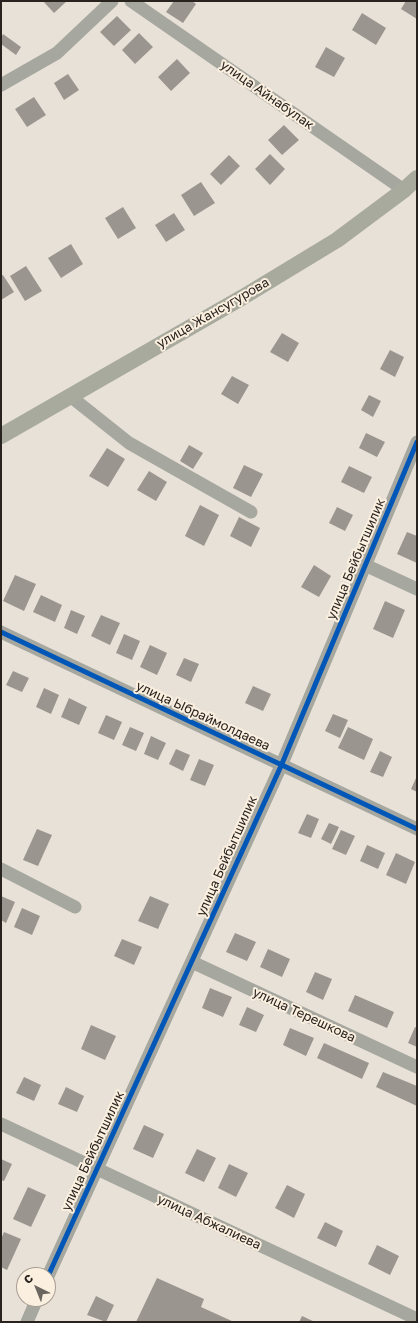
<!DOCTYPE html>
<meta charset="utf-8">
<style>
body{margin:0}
#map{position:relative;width:418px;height:1323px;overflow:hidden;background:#e8e1d8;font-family:"Golos Text",sans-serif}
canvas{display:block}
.frame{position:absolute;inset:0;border:2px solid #28231e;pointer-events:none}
.north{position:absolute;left:16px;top:1267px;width:40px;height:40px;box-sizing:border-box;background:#fbefdf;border:1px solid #a79d92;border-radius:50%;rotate:317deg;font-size:11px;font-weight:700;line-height:16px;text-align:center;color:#28231e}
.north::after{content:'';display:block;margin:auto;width:14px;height:18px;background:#6b665f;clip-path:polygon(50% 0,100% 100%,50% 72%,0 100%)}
</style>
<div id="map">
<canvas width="418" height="1323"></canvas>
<div class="frame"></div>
<div class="north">С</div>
</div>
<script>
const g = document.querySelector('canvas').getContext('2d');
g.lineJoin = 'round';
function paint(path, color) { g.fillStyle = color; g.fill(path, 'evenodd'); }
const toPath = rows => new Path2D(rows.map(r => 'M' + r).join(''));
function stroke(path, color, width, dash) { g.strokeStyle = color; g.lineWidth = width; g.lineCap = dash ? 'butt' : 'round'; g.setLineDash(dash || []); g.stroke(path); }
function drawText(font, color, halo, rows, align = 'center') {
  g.font = font + ' "Golos Text",sans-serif'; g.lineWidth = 4; g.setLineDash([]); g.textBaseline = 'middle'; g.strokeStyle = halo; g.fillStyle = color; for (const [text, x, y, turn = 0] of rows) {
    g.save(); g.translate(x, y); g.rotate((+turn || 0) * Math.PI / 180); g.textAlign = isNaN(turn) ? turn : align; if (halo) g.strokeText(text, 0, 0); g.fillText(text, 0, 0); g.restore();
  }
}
const building = toPath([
 [43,1,67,1,54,13],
 [174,1,192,1,196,4,183,23,166,12],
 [406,1,417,2,417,19,401,9],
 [362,13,386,28,376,45,352,30],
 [117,16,131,30,114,46,100,32],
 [139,33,153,47,135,64,122,50],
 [3,34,21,47,16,55,1,44,1,38],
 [326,47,345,58,334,77,315,67],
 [177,59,190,73,171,91,158,77],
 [68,74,79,90,64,100,54,83],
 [34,97,46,115,27,127,15,109],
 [284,125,299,140,282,155,268,140],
 [270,154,285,169,270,185,255,169],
 [229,155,240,166,221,185,210,174],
 [201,182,215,203,194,216,181,195],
 [123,207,136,228,118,239,105,218],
 [174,213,185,230,166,242,155,225],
 [71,244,83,264,61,278,48,258],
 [26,266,42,291,25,301,10,276],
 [3,275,14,292,1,300,1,276],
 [282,333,299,343,288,362,270,352],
 [390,350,404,357,395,377,380,369],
 [232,376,249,385,238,404,221,394],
 [369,395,381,401,373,417,361,410],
 [366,433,385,442,377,457,359,448],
 [189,445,203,453,193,469,180,461],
 [107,448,125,459,108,487,89,476],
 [244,465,263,474,251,497,233,488],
 [349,466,372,477,364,493,341,482],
 [149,471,167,482,156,501,137,490],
 [200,505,219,515,204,546,185,536],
 [337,507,353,515,345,531,329,523],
 [239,517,260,528,251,547,230,536],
 [407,532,417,536,417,563,397,554],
 [314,565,331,576,319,597,301,587],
 [15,575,36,584,24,611,3,601],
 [41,595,62,605,55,622,33,612],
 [385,601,405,610,393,638,373,629],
 [71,610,85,616,77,634,64,628],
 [101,615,120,623,110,645,91,636],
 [124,634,140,641,132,660,116,653],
 [150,645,167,653,157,675,140,667],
 [184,658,199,664,191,682,176,675],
 [13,671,29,678,22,692,6,685],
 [253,686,271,694,263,711,245,703],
 [44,688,59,695,51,714,36,707],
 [69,698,87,707,79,725,61,717],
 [333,714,348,720,340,738,325,731],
 [106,715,122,722,114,740,98,733],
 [130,727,144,733,136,751,122,745],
 [348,727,373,739,364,760,338,748],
 [151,736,166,743,158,760,144,754],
 [176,749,190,755,183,771,169,764],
 [380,751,392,757,383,777,370,772],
 [199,759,214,765,205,786,190,780],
 [417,776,417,792,411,789],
 [307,814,319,819,311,838,298,833],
 [329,823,339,827,331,844,321,839],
 [37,829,52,835,38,866,23,860],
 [341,830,355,836,346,855,332,849],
 [367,845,385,853,378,869,360,861],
 [396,853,415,862,406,884,386,875],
 [1,896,15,902,6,923,1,920],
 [150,896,169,904,158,929,138,921],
 [22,908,40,916,32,935,14,927],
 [235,933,256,942,247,961,226,952],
 [122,939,142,947,134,965,114,956],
 [268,949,290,959,282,977,260,967],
 [315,972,332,979,323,1000,306,992],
 [210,988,232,997,223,1017,202,1008],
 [355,995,394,1012,387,1028,348,1011],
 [247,1007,264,1015,256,1032,239,1025],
 [91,1025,116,1036,105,1060,81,1049],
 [415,1027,417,1028,417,1047,408,1043],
 [290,1028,314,1038,306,1056,283,1045],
 [324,1043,369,1063,362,1079,317,1058],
 [383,1072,417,1086,417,1106,376,1087],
 [24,1077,41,1085,34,1101,16,1093],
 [66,1087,84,1096,77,1112,58,1104],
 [144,1125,164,1134,153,1158,133,1149],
 [197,1149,216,1158,204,1182,185,1173],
 [1,1159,12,1164,4,1181,1,1180],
 [229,1164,248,1173,236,1197,218,1188],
 [287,1185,305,1194,294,1218,275,1208],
 [28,1187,46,1195,31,1227,13,1219],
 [325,1222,343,1231,336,1247,317,1238],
 [4,1232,21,1239,7,1270,1,1267,1,1239],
 [377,1245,399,1256,390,1275,368,1264],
 [157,1278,204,1299,201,1307,234,1322,136,1322],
 [96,1296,114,1305,106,1322,87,1315],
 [302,1316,315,1322,299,1322]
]);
const minor = toPath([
 [131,1,404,190],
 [1,85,57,53,112,1],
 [70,396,129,443,251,512],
 [365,565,417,589],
 [1,632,417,829],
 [1,869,75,907],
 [192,962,417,1067],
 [1,1124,417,1319],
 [48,1276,281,766,417,442],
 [27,1322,37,1299]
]);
const major = toPath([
 [1,436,243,297,337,240,404,190,417,178]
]);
const cycleway = toPath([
 [1,632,417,829],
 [48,1276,281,766,417,442]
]);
const streetNames = [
 ["улица Айнабулак",267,95,35],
 ["улица Жансугурова",213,313,-30],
 ["улица Бейбытшилик",356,559,-67],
 ["улица Ыбраймолдаева",203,716,25],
 ["улица Бейбытшилик",227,856,-66],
 ["улица Терешкова",304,1015,25],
 ["улица Бейбытшилик",93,1151,-65],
 ["улица Абжалиева",209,1222,25]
];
paint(building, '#9a958f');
stroke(minor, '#a6a79f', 13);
stroke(major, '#a9aa9e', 16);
stroke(cycleway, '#0057b8', 5);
drawText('13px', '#28231e', '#fbefdf', streetNames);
</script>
